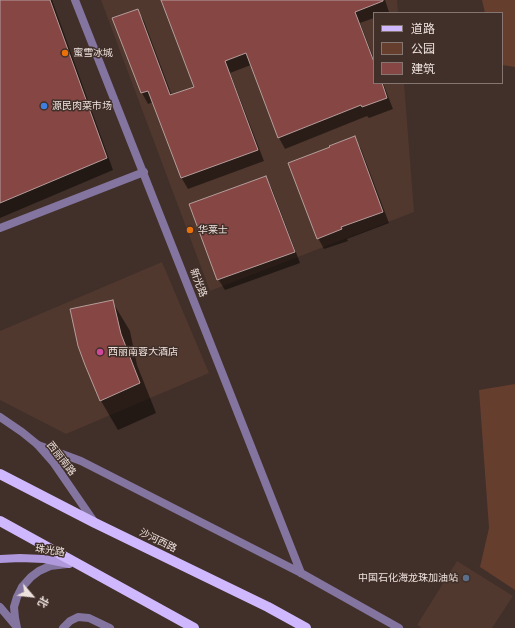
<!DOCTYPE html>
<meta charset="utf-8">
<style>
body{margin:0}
#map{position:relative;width:515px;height:628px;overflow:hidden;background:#412f29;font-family:Signika,"Noto Sans SC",sans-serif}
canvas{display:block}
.legend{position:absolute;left:373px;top:12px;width:130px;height:72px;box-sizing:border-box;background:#412f29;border:1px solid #867671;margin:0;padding:5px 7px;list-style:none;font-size:12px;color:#ede1dd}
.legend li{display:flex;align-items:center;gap:8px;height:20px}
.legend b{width:20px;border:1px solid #867671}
.north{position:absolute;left:12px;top:576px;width:40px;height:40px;-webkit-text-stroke:3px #412f29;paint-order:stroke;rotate:118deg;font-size:11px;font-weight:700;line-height:16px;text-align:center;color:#ede1dd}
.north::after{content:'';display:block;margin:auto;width:14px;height:18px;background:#ede1dd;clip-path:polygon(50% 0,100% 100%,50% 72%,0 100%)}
</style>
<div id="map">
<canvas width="515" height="628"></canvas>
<ul class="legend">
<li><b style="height:5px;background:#d0b8fe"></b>道路</li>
<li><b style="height:11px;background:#653e2e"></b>公园</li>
<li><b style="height:11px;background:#864744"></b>建筑</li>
</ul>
<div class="north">北</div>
</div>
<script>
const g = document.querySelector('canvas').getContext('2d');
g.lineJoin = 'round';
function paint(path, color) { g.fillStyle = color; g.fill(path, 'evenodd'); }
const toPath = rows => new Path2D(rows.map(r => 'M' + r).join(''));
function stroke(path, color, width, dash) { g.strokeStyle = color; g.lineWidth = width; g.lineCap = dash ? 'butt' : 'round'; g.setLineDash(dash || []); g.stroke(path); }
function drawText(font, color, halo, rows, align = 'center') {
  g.font = font + ' Signika,"Noto Sans SC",sans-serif'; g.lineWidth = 3; g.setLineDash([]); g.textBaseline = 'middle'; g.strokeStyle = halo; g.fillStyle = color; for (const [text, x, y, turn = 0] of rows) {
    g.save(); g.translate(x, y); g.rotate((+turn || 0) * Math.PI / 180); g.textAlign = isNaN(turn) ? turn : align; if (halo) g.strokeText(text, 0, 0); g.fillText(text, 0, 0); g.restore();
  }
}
const built = toPath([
 [101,0,397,0,398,13,374,13,374,83,404,83,414,212,210,291],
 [162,262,209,373,66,434,0,400,0,331],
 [457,561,513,596,492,628,422,628,417,625]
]);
const green = toPath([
 [482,0,515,0,515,67,502,65,502,13,485,13],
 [515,384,515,590,480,567,489,528,479,390]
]);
const shadow = toPath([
 [0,0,52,0,113,170,0,218],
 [163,0,385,0,389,12,374,13,374,18,360,23,374,59,374,83,383,83,393,109,369,118,367,116,285,149,279,138,251,65,230,73,264,161,188,189,181,177,153,102,148,104,142,93,114,19,137,10,144,21,172,96,195,87],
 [354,137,361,149,389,223,347,239,348,241,324,249,318,238],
 [266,177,272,189,300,263,225,290,218,279],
 [112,301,130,331,137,365,156,413,118,430,101,401,85,365]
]);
const building = toPath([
 [0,0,50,0,107,158,0,203,0,0],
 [161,0,383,0,383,1,355,12,374,62,374,83,382,83,387,98,362,107,361,105,278,138,246,53,225,61,258,150,181,178,148,91,141,93,112,18,138,9,170,95,194,87,161,0],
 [355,136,383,212,341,227,342,229,317,239,288,163,330,147,329,146,355,136],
 [266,176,295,252,217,280,189,204,266,176],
 [113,300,121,334,140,383,100,401,85,365,78,346,70,309,113,300]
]);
const minor = toPath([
 [75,0,301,573],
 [0,228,144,172],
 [38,445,81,461,301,573,399,628],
 [63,628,70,621,78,617,89,618,110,628]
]);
const tertiary = toPath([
 [0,417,22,432,38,445,53,462,95,523],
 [0,607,16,626],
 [17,628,15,618,14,607,17,597,22,587,31,577,39,571,50,566,67,564]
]);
const secondary = toPath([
 [0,559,20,558,44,559,69,564]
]);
const primary = toPath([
 [0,474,95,523,268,607,306,628],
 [0,521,194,628]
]);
const markers = [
 [65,53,4,"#e8710a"],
 [44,106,4,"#3f7fe0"],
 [190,230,4,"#e8710a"],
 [100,352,4,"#d1479c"],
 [466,578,4,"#5c6f8a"]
];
const poiNames = [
 ["蜜雪冰城",73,53],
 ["源民肉菜市场",52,106],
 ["华莱士",198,230],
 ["西丽南蓉大酒店",108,352],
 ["中国石化海龙珠加油站",458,578,"right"]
];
const streetNames = [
 ["新光路",198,283,69],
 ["西丽南路",61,459,52],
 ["沙河西路",158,541,26],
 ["珠光路",50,551,8]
];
paint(built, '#50382e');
paint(green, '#653e2e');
paint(shadow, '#0007');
paint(building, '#864744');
stroke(building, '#b59d9b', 1);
stroke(minor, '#83759f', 8);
stroke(tertiary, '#83759f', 8);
stroke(secondary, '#b098dc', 8);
stroke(primary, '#d0b8fe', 10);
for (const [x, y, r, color] of markers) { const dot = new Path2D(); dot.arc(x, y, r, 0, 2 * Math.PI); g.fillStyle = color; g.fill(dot); stroke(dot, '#412f29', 1.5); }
drawText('10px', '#ede1dd', '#412f29', poiNames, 'left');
drawText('10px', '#ede1dd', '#412f29', streetNames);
</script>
